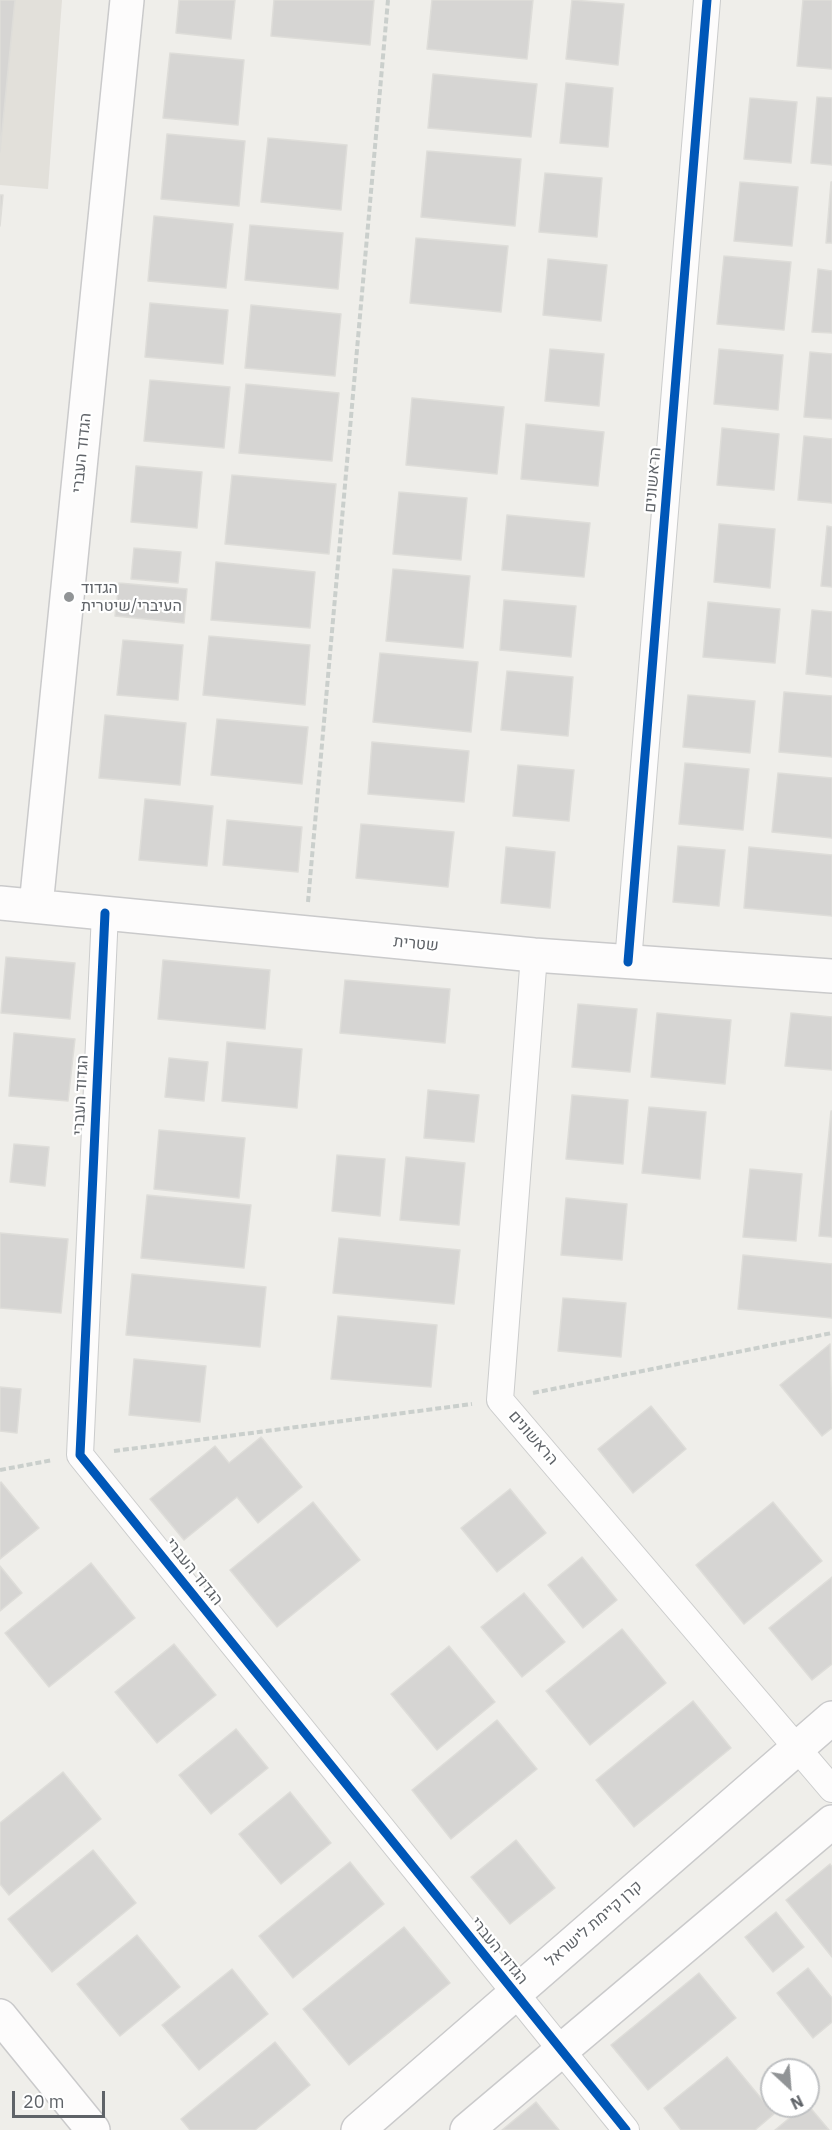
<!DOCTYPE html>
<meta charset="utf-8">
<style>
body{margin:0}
#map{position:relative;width:832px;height:2130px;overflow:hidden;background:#efeeea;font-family:"IBM Plex Sans",sans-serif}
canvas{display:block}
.north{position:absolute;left:760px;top:2058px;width:60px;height:60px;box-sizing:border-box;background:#fff;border:2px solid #bfc1c3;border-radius:50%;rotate:154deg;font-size:16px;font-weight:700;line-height:24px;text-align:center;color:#5f6368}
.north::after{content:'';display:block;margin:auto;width:21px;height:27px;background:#919496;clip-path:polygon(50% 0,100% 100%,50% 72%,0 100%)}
.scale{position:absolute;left:12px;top:2091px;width:93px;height:27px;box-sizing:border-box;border:3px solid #5f6368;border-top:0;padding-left:8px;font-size:18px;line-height:21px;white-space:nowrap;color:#5f6368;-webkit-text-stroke:4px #fff;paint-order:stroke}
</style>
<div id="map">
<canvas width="832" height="2130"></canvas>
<div class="north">N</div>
<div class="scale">20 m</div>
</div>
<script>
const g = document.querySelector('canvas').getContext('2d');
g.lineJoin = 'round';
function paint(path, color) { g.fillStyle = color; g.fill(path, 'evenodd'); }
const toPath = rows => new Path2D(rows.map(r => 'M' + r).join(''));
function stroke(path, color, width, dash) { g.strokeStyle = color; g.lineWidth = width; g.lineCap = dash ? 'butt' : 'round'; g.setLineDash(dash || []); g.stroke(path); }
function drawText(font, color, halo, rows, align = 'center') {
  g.font = font + ' "IBM Plex Sans",Heebo,sans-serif'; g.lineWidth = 4.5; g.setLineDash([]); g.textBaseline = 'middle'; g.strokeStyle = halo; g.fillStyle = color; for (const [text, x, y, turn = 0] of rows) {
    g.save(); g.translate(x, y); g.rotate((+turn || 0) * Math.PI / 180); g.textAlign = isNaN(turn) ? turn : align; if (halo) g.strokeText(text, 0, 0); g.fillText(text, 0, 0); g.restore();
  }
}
const education = toPath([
 [0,0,62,0,48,189,0,185]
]);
const building = toPath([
 [0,0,15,0,0,152,0,0],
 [179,0,235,0,231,39,176,33,179,0],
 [274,0,374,0,370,45,271,36,274,0],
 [432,0,533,0,527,59,427,49,432,0],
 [572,0,624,4,618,65,566,59,572,0],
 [803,0,832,0,832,69,797,66,803,0],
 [170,53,244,60,238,125,163,118,170,53],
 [433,74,537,84,531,137,428,128,433,74],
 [566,83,613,88,608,147,560,143,566,83],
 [817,97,832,98,832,165,811,163,817,97],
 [750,98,797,102,791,163,744,159,750,98],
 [167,134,245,141,239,206,161,199,167,134],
 [268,138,347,145,341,210,261,202,268,138],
 [427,151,521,159,515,226,421,217,427,151],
 [545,173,602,178,597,237,539,232,545,173],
 [740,182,798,187,792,246,734,241,740,182],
 [831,182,832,182,832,243,826,243,831,182],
 [0,195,3,195,0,226,0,195],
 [154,216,233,224,226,288,148,281,154,216],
 [250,225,343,233,338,289,245,280,250,225],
 [416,238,508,246,501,312,410,303,416,238],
 [724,256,791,262,784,330,717,324,724,256],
 [548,259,607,265,601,321,543,315,548,259],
 [818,269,832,271,832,333,812,332,818,269],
 [150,303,228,310,223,364,145,357,150,303],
 [251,305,341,314,335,376,245,368,251,305],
 [550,349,604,354,599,406,545,401,550,349],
 [719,349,783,355,778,410,714,404,719,349],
 [810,352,832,354,832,419,804,417,810,352],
 [150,380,230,387,224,448,144,441,150,380],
 [246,384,339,393,332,461,239,453,246,384],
 [412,398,504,407,497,474,406,465,412,398],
 [526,424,604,432,598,486,521,479,526,424],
 [722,428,779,434,774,490,717,485,722,428],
 [804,436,832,439,832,503,798,500,804,436],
 [136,466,202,472,197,528,131,522,136,466],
 [232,475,336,484,329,554,225,544,232,475],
 [399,492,467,498,461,560,393,554,399,492],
 [507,515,590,523,584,577,502,570,507,515],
 [719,524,775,529,770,588,714,582,719,524],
 [827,526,832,527,832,587,821,586,827,526],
 [134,548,181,552,178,583,131,579,134,548],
 [216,562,315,572,310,628,211,620,216,562],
 [393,569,470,576,463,648,386,641,393,569],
 [119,583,187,589,184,623,115,616,119,583],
 [504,600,576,606,571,657,500,650,504,600],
 [708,602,780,609,775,663,703,657,708,602],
 [812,610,832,612,832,677,806,674,812,610],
 [209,636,310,645,305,705,203,695,209,636],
 [123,640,183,645,178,700,117,695,123,640],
 [380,653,478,662,471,732,373,722,380,653],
 [507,671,573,677,568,736,501,730,507,671],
 [784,692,832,696,832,757,779,752,784,692],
 [688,695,755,701,750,753,683,747,688,695],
 [105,715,186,723,180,785,99,778,105,715],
 [217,719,308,727,302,784,211,775,217,719],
 [372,742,469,751,464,802,368,794,372,742],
 [685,763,749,769,743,830,679,824,685,763],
 [518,765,574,770,569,821,513,816,518,765],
 [778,773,832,778,832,838,772,832,778,773],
 [145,799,213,806,207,866,139,860,145,799],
 [227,820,302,827,298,872,223,865,227,820],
 [361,824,454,832,448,887,356,878,361,824],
 [678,846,725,850,719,906,673,902,678,846],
 [506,847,555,852,550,908,501,903,506,847],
 [749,847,832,855,832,916,744,908,749,847],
 [6,957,75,963,70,1019,1,1013,6,957],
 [163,960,270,970,265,1029,158,1019,163,960],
 [345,980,450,989,445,1043,340,1033,345,980],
 [578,1004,637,1009,630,1072,572,1067,578,1004],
 [657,1013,731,1020,725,1084,651,1077,657,1013],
 [791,1013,832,1017,832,1070,785,1066,791,1013],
 [14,1033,75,1039,68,1101,9,1096,14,1033],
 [227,1042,302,1049,297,1108,222,1101,227,1042],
 [169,1058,208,1062,204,1101,165,1097,169,1058],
 [428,1090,479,1095,474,1142,424,1138,428,1090],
 [572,1095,628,1100,623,1164,566,1159,572,1095],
 [649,1107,706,1112,700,1179,642,1173,649,1107],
 [831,1111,832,1111,832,1237,819,1236,831,1111],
 [159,1130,245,1138,239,1198,154,1189,159,1130],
 [14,1144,49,1147,45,1186,10,1182,14,1144],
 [337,1155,385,1159,380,1216,332,1211,337,1155],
 [406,1157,465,1163,459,1225,400,1220,406,1157],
 [750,1169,802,1174,796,1241,743,1237,750,1169],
 [147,1195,251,1205,244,1268,141,1258,147,1195],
 [566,1198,627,1204,622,1260,561,1255,566,1198],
 [0,1233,68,1239,61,1313,0,1308,0,1233],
 [339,1238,460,1250,454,1304,333,1293,339,1238],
 [743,1255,832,1264,832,1318,738,1309,743,1255],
 [132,1274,266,1287,260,1347,126,1335,132,1274],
 [563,1298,626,1303,621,1357,558,1351,563,1298],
 [338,1316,437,1325,431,1387,331,1379,338,1316],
 [830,1344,832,1428,822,1436,780,1385,830,1344],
 [134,1359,206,1366,200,1422,129,1415,134,1359],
 [0,1387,21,1389,17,1433,0,1431,0,1387],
 [651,1406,686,1449,633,1493,598,1449,651,1406],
 [261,1437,302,1487,258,1523,237,1497,184,1540,150,1499,215,1446,229,1463,261,1437],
 [1,1482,39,1528,0,1559,0,1484,1,1482],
 [510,1489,546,1533,497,1572,461,1528,510,1489],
 [313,1502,360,1560,277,1627,230,1570,313,1502],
 [773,1502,822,1561,744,1624,696,1565,773,1502],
 [582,1557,617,1600,583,1628,548,1585,582,1557],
 [91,1563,135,1618,49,1687,5,1633,91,1563],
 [0,1566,22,1593,0,1611,0,1566],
 [832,1577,832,1664,812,1680,769,1628,832,1577],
 [524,1593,565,1642,522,1677,481,1627,524,1593],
 [622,1629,666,1683,590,1745,546,1691,622,1629],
 [174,1644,216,1695,157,1743,115,1692,174,1644],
 [449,1646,495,1702,437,1750,391,1694,449,1646],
 [693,1701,731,1748,634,1827,596,1780,693,1701],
 [497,1720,537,1769,451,1839,412,1790,497,1720],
 [236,1729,268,1768,211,1814,179,1775,236,1729],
 [63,1772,101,1819,9,1895,0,1884,0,1823,63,1772],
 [290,1792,331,1843,281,1884,239,1834,290,1792],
 [516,1840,555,1888,510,1924,471,1877,516,1840],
 [93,1850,136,1903,52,1972,8,1919,93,1850],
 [350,1862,384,1904,293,1978,259,1936,350,1862],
 [830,1864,832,1867,832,1957,786,1900,830,1864],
 [776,1912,804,1947,773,1972,745,1937,776,1912],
 [404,1927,450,1983,349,2065,303,2009,404,1927],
 [137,1935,180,1987,120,2036,77,1984,137,1935],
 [808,1968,832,1998,832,2022,813,2038,777,1993,808,1968],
 [232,1969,268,2014,199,2070,162,2025,232,1969],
 [699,1973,736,2018,648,2090,611,2045,699,1973],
 [275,2042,310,2085,255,2130,190,2130,181,2119,275,2042],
 [727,2057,774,2114,755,2130,681,2130,664,2108,727,2057],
 [536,2102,559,2130,502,2130,536,2102],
 [808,2105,829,2130,775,2130,804,2106,808,2105]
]);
const path = toPath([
 [308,902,388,0],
 [533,1393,832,1333],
 [114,1451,472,1404],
 [0,1470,53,1460]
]);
const street = toPath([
 [105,913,80,1455,626,2130],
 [534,955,500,1400,832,1789],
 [628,962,707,0]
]);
const secondary = toPath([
 [0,903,534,955,832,976],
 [36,906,127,0],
 [0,2016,93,2130],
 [358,2130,832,1718],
 [467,2130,832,1822]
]);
const cycleway = toPath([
 [105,913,80,1455,626,2130],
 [628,962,707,0]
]);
const markers = [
 [69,597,6,"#919496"]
];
const streetNames = [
 ["הגדוד העברי",82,453,-84],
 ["הראשונים",653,480,-85],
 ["שטרית",416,944,6],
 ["הגדוד העברי",81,1095,-87],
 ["הראשונים",533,1438,49],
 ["הגדוד העברי",194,1572,51],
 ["קרן קיימת לישראל",594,1924,-41],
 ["הגדוד העברי",499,1951,51]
];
const poiNames = [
 ["הגדוד",81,588],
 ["העיברי/שיטרית",81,606]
];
paint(education, '#e2e0da');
paint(building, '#d6d5d3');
stroke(building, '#deddd9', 1.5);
stroke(street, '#cbcccc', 28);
stroke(secondary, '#cacacb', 36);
stroke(path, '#cacfcc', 4, [6, 3]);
stroke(street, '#fdfcfc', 26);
stroke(secondary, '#fdfcfc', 33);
stroke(cycleway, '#0057b8', 9);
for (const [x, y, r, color] of markers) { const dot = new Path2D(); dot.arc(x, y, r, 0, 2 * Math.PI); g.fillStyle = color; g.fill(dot); stroke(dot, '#fff', 2); }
drawText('16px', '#5f6368', '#fff', streetNames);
drawText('16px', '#5f6368', '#fff', poiNames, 'left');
</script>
